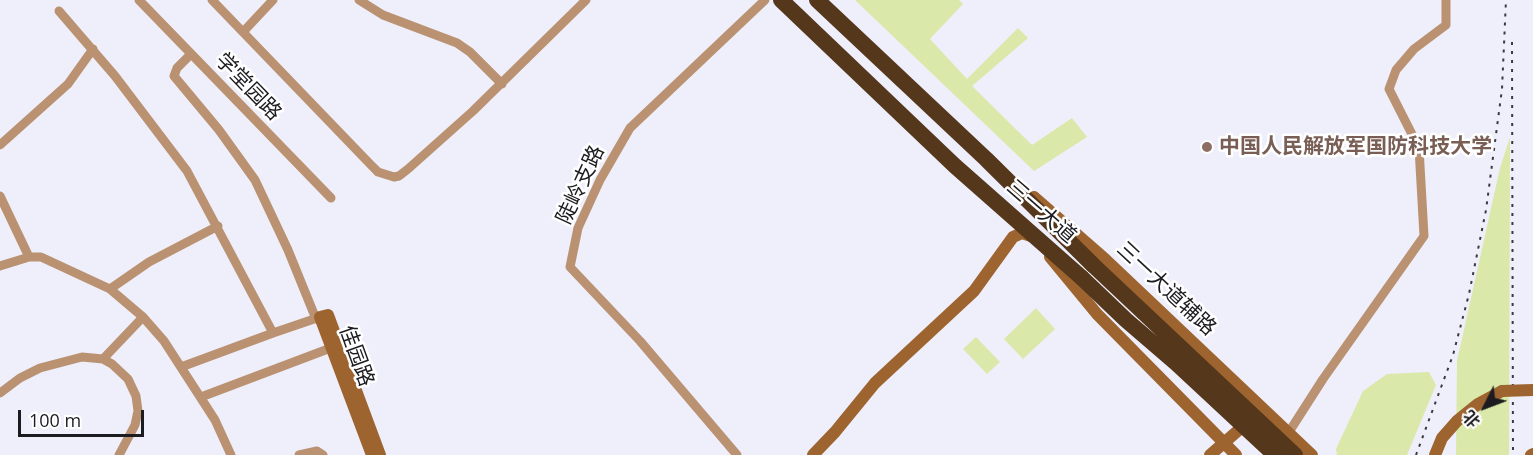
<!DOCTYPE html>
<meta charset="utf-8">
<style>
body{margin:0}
#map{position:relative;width:1533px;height:455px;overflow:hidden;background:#eeeffb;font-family:"Open Sans","Noto Sans SC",sans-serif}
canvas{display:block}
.north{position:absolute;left:1455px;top:377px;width:60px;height:60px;-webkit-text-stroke:4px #fff;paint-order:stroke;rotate:228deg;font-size:16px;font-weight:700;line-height:24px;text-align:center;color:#1c1c20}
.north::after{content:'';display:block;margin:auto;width:21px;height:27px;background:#1c1c20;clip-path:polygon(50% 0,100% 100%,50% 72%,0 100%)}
.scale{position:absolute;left:18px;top:410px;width:126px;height:27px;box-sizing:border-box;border:3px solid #1c1c20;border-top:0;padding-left:8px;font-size:18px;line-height:21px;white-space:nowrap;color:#1c1c20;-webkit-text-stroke:4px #fff;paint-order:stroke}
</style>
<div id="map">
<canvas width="1533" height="455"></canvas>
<div class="north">北</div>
<div class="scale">100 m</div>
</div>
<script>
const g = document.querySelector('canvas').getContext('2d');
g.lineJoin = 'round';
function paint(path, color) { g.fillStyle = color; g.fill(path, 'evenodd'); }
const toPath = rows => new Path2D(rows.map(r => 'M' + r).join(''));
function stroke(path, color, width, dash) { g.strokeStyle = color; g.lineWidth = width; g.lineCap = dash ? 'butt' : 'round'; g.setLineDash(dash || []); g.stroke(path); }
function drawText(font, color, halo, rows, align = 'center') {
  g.font = font + ' "Open Sans","Noto Sans SC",sans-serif'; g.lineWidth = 5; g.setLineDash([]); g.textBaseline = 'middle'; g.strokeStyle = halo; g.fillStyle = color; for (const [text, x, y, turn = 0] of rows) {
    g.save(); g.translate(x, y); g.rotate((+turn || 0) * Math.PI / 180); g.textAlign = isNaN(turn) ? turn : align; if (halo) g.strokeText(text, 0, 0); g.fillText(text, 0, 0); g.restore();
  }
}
const green = toPath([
 [855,0,959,0,963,4,930,39,967,79,1018,28,1028,38,972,86,1032,145,1072,118,1087,137,1034,171],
 [1510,137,1509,455,1456,455,1457,361,1500,168],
 [1036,308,1055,329,1023,359,1004,339],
 [976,337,1000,362,987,374,963,349],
 [1429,372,1436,385,1407,455,1337,455,1336,449,1363,391,1387,374]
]);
const street = toPath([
 [139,0,331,198],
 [212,0,371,165,378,172,394,177,399,176,408,169,473,111,586,0],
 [359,0,383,15,457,43,470,52,502,84],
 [59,11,115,76,187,171,273,333],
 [243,32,273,0],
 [191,54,177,68,174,76,219,130,255,180,288,250,316,319],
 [0,145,68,84,93,49],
 [0,196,29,257],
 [0,266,29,257,41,257,110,289,143,317,164,341,215,420,231,455],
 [110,289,149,262,218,226],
 [103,359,143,317],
 [181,367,273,333,320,317],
 [0,393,20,378,40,368,82,357,103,359,112,364,128,379,136,396,138,411,135,425,119,455],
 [201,397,336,346],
 [1289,432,1323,379,1424,236,1419,148,1389,89,1396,70,1414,49,1446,25,1446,0],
 [299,455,317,451,323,455],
 [737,455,640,341,570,267,578,228,600,180,630,128,765,0]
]);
const secondary = toPath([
 [1034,197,1105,259,1312,455],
 [1050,257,1097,314,1236,455],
 [372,455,320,317,328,315,380,455],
 [813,455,835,432,875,383,974,291,1013,237,1022,233,1034,237],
 [1210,455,1249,421],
 [1435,455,1442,438,1457,421,1478,404,1502,391],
 [1531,455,1533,454]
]);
const highway = toPath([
 [781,0,955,166,1082,278],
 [817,0,986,159,1093,265]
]);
const rail = toPath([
 [1512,42,1513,455],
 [1416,455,1453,355,1469,294,1486,210,1502,89,1506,0]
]);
const secondaryBridge = toPath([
 [1502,391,1533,390]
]);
const highwayBridge = toPath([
 [1093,265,1295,455],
 [1082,278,1126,320,1176,363,1275,455]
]);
const markers = [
 [1207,147,6,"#8d6e63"]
];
const streetNames = [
 ["学堂园路",248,87,46],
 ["陡岭支路",581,185,-65],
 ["三一大道",1041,212,41],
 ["三一大道辅路",1166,289,43],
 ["佳园路",356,356,70]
];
const educationNames = [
 ["中国人民解放军国防科技大学",1219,147]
];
paint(green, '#dae8a9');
stroke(street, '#ba9272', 9);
stroke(secondary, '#9d642f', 12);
stroke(highway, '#55371c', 16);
stroke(rail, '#39393e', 2, [3, 6]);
stroke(secondaryBridge, '#9d642f', 12);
stroke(highwayBridge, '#55371c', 16);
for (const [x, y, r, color] of markers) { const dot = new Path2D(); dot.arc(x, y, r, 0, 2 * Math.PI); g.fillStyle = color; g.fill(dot); stroke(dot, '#fff', 2); }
drawText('21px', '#1c1c20', '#fff', streetNames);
drawText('bold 21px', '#785e54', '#fff', educationNames, 'left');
</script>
